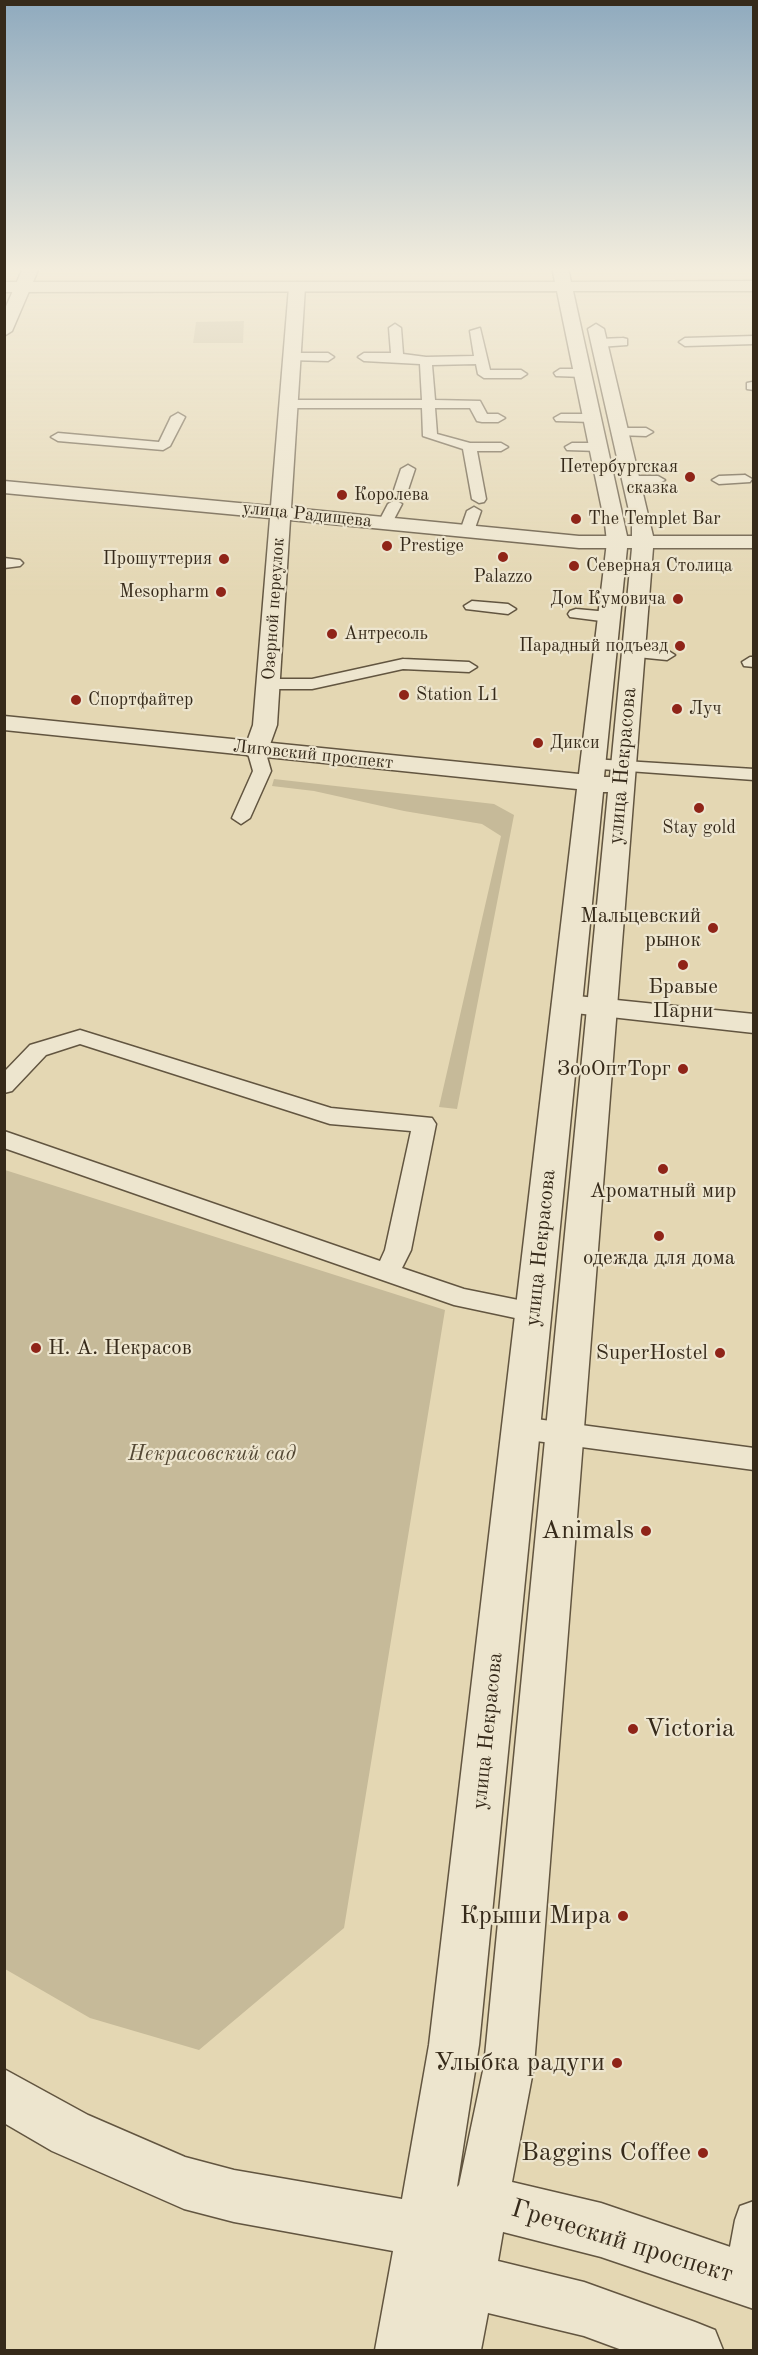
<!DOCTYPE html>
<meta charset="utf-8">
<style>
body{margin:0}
#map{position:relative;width:758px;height:2355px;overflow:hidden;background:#e4d7b3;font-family:"Old Standard TT",serif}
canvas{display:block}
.frame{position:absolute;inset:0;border:6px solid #362a1a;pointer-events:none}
</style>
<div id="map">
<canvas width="758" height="2355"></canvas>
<div class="frame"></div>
</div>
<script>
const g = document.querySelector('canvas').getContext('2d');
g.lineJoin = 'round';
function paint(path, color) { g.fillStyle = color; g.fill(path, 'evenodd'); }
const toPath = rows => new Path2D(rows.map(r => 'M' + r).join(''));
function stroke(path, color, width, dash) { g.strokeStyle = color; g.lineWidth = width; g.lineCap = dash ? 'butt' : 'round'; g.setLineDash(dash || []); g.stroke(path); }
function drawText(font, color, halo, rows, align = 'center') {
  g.font = font + ' "Old Standard TT",serif'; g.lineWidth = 4.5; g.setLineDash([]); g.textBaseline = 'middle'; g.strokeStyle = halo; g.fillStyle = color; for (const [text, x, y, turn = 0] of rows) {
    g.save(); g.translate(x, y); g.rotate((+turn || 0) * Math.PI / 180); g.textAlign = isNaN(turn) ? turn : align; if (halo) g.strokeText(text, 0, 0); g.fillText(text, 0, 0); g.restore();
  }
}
const green = toPath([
 [244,321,243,343,193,343,196,322],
 [274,779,494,804,514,815,457,1109,439,1107,501,836,482,824,404,811,314,791,272,786],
 [5,1170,445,1310,344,1928,199,2050,90,2018,5,1969]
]);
const service = toPath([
 [395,324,401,328,403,354,426,357,474,356,470,331,480,328,490,370,521,370,527,374,521,378,484,378,478,374,476,364,432,365,435,400,480,401,487,414,498,414,505,418,498,422,482,422,477,421,470,408,435,408,437,434,470,443,501,443,508,447,501,451,477,451,486,499,484,502,479,503,472,499,463,449,423,436,422,408,288,408,281,404,288,400,422,400,420,364,364,361,358,357,364,353,391,353,389,328,395,324],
 [754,336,754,344,685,346,679,342,685,338,754,336],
 [623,338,627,339,627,345,599,347,593,343,599,339,623,338],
 [292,353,328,353,334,357,328,361,288,360,286,357,292,353],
 [560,369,583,369,589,373,583,377,556,376,554,373,560,369],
 [752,382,754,390,747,389,747,383,752,382],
 [178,413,185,417,170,446,163,450,58,441,51,437,58,433,159,442,171,417,178,413],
 [561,414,593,414,600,418,593,422,556,421,554,418,561,414],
 [621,428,646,428,653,432,646,436,616,435,616,429,621,428],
 [572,443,599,443,606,447,599,451,567,450,565,447,572,443],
 [408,465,415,469,407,493,400,497,395,496,393,493,401,469,408,465],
 [745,475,752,479,750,482,719,484,712,480,719,476,745,475],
 [632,476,658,476,665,480,658,484,627,483,625,480,632,476],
 [395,500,402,504,392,523,385,527,380,526,378,523,388,504,395,500],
 [474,507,481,511,474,531,472,534,462,534,460,531,467,511,474,507],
 [4,558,20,560,23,563,20,566,4,568,4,558],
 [472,601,508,604,516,609,508,614,466,609,464,606,472,601],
 [576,609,609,612,617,617,609,622,570,617,568,614,570,611,576,609],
 [633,647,667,650,675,655,667,660,627,656,625,652,633,647],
 [750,657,754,657,754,667,744,666,742,662,750,657],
 [403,659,469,662,477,667,469,672,403,669,312,689,268,689,259,684,268,679,312,679,403,659],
 [256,745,265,750,271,771,250,818,241,824,232,818,253,771,247,750,256,745],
 [592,759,754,769,754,780,586,768,583,764,592,759],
 [80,1030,331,1108,432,1118,436,1124,411,1250,402,1268,464,1289,543,1305,547,1312,543,1319,534,1322,454,1305,4,1148,4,1131,380,1261,385,1250,411,1131,330,1124,80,1044,46,1055,12,1091,4,1093,4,1072,30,1045,80,1030],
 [521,1417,754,1448,754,1470,521,1439,511,1436,507,1428,511,1420,521,1417],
 [754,2201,754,2295,744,2299,730,2293,724,2279,735,2220,740,2206,754,2201]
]);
const minor = toPath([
 [23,268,39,268,12,331,4,336,4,311,23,268],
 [297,282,305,287,291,508,579,536,617,536,624,538,627,542,624,546,617,548,579,548,290,520,277,725,268,750,265,755,256,757,247,755,244,750,253,725,270,518,4,493,4,481,271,506,289,287,297,282],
 [567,995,754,1014,754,1033,557,1011,552,1004,557,997,567,995]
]);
const tertiary = toPath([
 [552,268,568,268,571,282,754,281,754,291,573,291,627,536,632,536,632,524,588,329,596,324,604,329,653,536,754,536,754,548,653,548,534,2066,512,2182,601,2203,754,2255,754,2309,601,2257,503,2232,498,2261,584,2282,695,2322,715,2330,723,2350,622,2350,584,2336,488,2313,481,2350,375,2350,393,2251,234,2222,184,2209,52,2151,4,2123,4,2069,88,2115,185,2157,234,2170,402,2199,429,2045,577,789,4,730,4,716,579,774,607,542,605,524,557,291,4,292,4,282,555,282,552,268],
 [627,548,632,548,610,777,604,777,627,548],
 [603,792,608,792,484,2066,459,2185,457,2187,479,2045,603,792]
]);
const markers = [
 [690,477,6,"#8f2418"],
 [342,495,6,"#8f2418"],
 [576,519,6,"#8f2418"],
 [387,546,6,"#8f2418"],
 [503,557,6,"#8f2418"],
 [224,559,6,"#8f2418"],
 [574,566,6,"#8f2418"],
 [221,592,6,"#8f2418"],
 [678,599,6,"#8f2418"],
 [332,634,6,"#8f2418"],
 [680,646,6,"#8f2418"],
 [404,695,6,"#8f2418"],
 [76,700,6,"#8f2418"],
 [677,709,6,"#8f2418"],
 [538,743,6,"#8f2418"],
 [699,808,6,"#8f2418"],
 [713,928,6,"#8f2418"],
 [683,965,6,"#8f2418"],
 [683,1069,6,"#8f2418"],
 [663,1169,6,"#8f2418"],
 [659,1236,6,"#8f2418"],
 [36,1348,6,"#8f2418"],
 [720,1353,6,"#8f2418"],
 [646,1531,6,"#8f2418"],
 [633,1729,6,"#8f2418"],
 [623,1916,6,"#8f2418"],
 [617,2063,6,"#8f2418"],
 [703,2153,6,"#8f2418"]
];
const farPoinames = [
 ["Петербургская",678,467,"right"],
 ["сказка",678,488,"right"],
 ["Королева",354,495],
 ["The Templet Bar",588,519],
 ["Prestige",399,546],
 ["Прошуттерия",212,559,"right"],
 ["Северная Столица",586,566],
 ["Palazzo",503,577,"center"],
 ["Mesopharm",209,592,"right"],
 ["Дом Кумовича",666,599,"right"],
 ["Антресоль",344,634],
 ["Парадный подъезд",668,646,"right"],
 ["Station L1",416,695],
 ["Спортфайтер",88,700],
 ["Луч",689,709],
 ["Дикси",550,743],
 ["Stay gold",699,828,"center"]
];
const farStreetnames = [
 ["улица Радищева",307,515,6],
 ["Озерной переулок",274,609,-86],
 ["Лиговский проспект",313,755,6]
];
const streetNames = [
 ["улица Некрасова",623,766,-85],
 ["улица Некрасова",541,1248,-84],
 ["улица Некрасова",488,1731,-84]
];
const poiNames = [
 ["Мальцевский",701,916],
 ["рынок",701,940],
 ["Бравые",683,987,"center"],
 ["Парни",683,1011,"center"],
 ["ЗооОптТорг",671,1069],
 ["Ароматный мир",663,1191,"center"],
 ["одежда для дома",659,1258,"center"],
 ["Н. А. Некрасов",48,1348,"left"],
 ["SuperHostel",708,1353]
];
const parkNames = [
 ["Некрасовский сад",212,1454]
];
const nearPoinames = [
 ["Animals",634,1531],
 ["Victoria",645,1729,"left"],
 ["Крыши Мира",611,1916],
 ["Улыбка радуги",605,2063],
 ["Baggins Coffee",691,2153]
];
const nearStreetnames = [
 ["Греческий проспект",622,2242,17]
];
paint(green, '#c6ba99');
stroke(service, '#625540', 3);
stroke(minor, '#625540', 3);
stroke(tertiary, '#625540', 3);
paint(service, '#ede5ce');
paint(minor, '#ede5ce');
paint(tertiary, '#ede5ce');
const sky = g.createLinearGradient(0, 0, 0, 598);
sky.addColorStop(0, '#8faabe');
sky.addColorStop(0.45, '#f3eddd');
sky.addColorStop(1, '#f3eddd00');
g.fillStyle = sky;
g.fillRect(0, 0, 758, 598);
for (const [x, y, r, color] of markers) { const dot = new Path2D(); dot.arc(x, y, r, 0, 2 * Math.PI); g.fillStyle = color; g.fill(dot); stroke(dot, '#ede5ce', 2); }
drawText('18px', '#362a1a', '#ede5ce', farPoinames, 'left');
drawText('18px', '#362a1a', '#ede5ce', farStreetnames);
drawText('21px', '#362a1a', '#ede5ce', streetNames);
drawText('21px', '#362a1a', '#ede5ce', poiNames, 'right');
drawText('italic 21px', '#534733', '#ede5ce', parkNames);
drawText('26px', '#362a1a', '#ede5ce', nearPoinames, 'right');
drawText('26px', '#362a1a', '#ede5ce', nearStreetnames);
</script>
